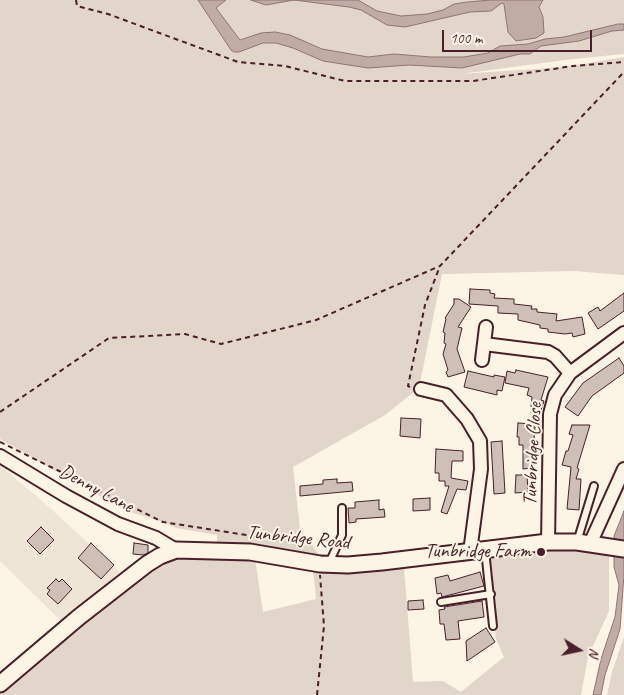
<!DOCTYPE html>
<style>
body{margin:0}
#map{position:relative;width:624px;height:695px;overflow:hidden;background:#fcf5e5;font-family:Caveat,sans-serif}
canvas{display:block}
.north{position:absolute;left:554px;top:625px;width:50px;height:50px;-webkit-text-stroke:4px #fcf5e5;paint-order:stroke;rotate:100deg;font-size:14px;font-weight:700;line-height:20px;text-align:center;color:#4a1f2b}
.north::after{content:'';display:block;margin:auto;width:18px;height:22px;background:#4a1f2b;clip-path:polygon(50% 0,100% 100%,50% 72%,0 100%)}
.scale{position:absolute;left:442px;top:30px;width:150px;height:22px;box-sizing:border-box;border:2px solid #4a1f2b;border-top:0;padding-left:6px;font-size:15px;line-height:18px;white-space:nowrap;color:#4a1f2b;-webkit-text-stroke:4px #fcf5e5;paint-order:stroke}
</style>
<div id="map">
<canvas width="624" height="695"></canvas>
<div class="north">N</div>
<div class="scale">100 m</div>
</div>
<script>
const g = document.querySelector('canvas').getContext('2d');
g.lineJoin = 'round';
function paint(path, color) { g.fillStyle = color; g.fill(path, 'evenodd'); }
const toPath = rows => new Path2D(rows.map(r => 'M' + r).join(''));
function stroke(path, color, width, dash) { g.strokeStyle = color; g.lineWidth = width; g.lineCap = dash ? 'butt' : 'round'; g.setLineDash(dash || []); g.stroke(path); }
function drawText(font, color, halo, rows, align = 'center') {
  g.font = font + ' Caveat,sans-serif'; g.lineWidth = 4; g.setLineDash([]); g.textBaseline = 'middle'; g.strokeStyle = halo; g.fillStyle = color; for (const [text, x, y, turn = 0] of rows) {
    g.save(); g.translate(x, y); g.rotate((+turn || 0) * Math.PI / 180); g.textAlign = isNaN(turn) ? turn : align; if (halo) g.strokeText(text, 0, 0); g.fillText(text, 0, 0); g.restore();
  }
}
const built = toPath([
 [0,466,39,498,120,572,63,623,0,561]
]);
const green = toPath([
 [0,0,624,0,624,54,573,59,460,74,565,67,624,57,624,275,574,271,442,274,419,388,385,415,293,467,300,529,320,556,312,553,278,549,217,547,217,535,176,528,163,522,124,510,0,439],
 [573,548,609,553,609,611,588,657,581,695,0,695,0,690,161,561,183,556,255,559,263,612,316,599,313,569,335,571,404,568,413,682,443,681,461,692,504,657,496,639,488,555],
 [624,637,624,695,607,695,612,672]
]);
const water = toPath([
 [198,0,226,0,216,8,240,40,261,33,275,32,290,35,322,49,368,57,394,54,431,57,464,57,488,53,500,46,528,44,545,39,564,37,618,24,624,24,624,30,612,31,579,41,541,46,530,54,520,54,462,68,409,65,368,68,323,61,293,48,276,43,263,43,239,52,234,52,231,50,198,0],
 [251,0,358,0,377,11,401,16,427,14,443,10,454,4,467,2,491,0,543,0,539,7,543,17,544,33,536,38,516,41,508,32,504,4,502,3,491,11,470,12,405,27,387,25,361,10,349,7,294,0,266,5,251,0],
 [624,511,624,575,620,629,605,675,601,695,593,695,601,659,615,617,619,585,614,567,614,536,624,511]
]);
const building = toPath([
 [470,289,490,290,490,293,495,294,494,298,514,299,514,304,532,306,531,309,537,309,537,312,557,314,556,321,582,317,585,334,573,337,572,333,565,334,548,332,548,329,540,328,540,325,518,320,518,314,498,313,498,306,469,304,470,289],
 [624,293,624,311,598,329,588,313,598,307,600,311,624,293],
 [454,299,459,299,471,307,458,327,462,328,457,349,465,372,448,377,446,372,448,370,443,354,446,344,444,343,445,333,443,332,446,319,445,318,454,304,454,299],
 [619,358,624,366,624,373,592,396,578,416,565,407,583,383,619,358],
 [516,370,548,377,541,400,544,401,541,410,531,407,532,397,527,395,529,388,505,383,507,371,515,373,516,370],
 [468,371,494,377,494,375,505,377,502,391,497,390,497,395,464,387,468,371],
 [401,418,421,419,420,438,400,436,401,418],
 [518,423,533,424,533,427,535,427,534,439,532,439,532,446,530,445,531,468,523,469,523,445,519,445,519,437,517,437,518,423],
 [572,425,590,425,577,468,579,469,576,479,581,479,579,510,567,509,571,467,562,465,566,451,568,451,573,435,569,434,572,425],
 [502,441,505,493,494,494,491,442,502,441],
 [436,449,463,451,463,461,452,461,451,478,468,481,466,490,457,489,447,514,441,512,449,486,445,486,445,481,439,481,439,473,435,473,436,449],
 [516,475,527,475,528,492,515,493,516,475],
 [337,479,337,483,352,482,353,491,300,496,300,486,323,484,323,480,337,479],
 [430,498,430,510,413,511,413,499,430,498],
 [379,500,379,510,384,509,385,517,356,519,356,522,349,523,348,508,355,508,355,502,379,500],
 [41,527,54,540,40,554,27,541,41,527],
 [91,543,114,565,101,579,78,558,91,543],
 [134,543,148,545,148,553,143,555,133,554,134,543],
 [480,572,484,586,442,597,441,593,437,594,435,578,448,575,450,581,480,572],
 [56,579,59,582,62,579,72,589,58,604,47,594,50,590,47,588,56,579],
 [423,600,424,609,408,610,408,601,423,600],
 [482,601,484,617,458,621,460,639,446,640,444,624,440,624,439,610,445,609,444,607,482,601],
 [486,628,495,642,467,661,466,641,486,628]
]);
const path = toPath([
 [76,0,77,6,108,14,238,62,285,66,345,81,473,81,573,66,624,62],
 [410,387,408,386,425,305,440,266],
 [0,412,109,338,185,334,221,344,316,320,440,266,624,72],
 [0,442,163,522,291,542,302,547],
 [317,695,324,626,320,575]
]);
const service = toPath([
 [577,542,594,486],
 [485,550,493,626],
 [329,563,342,535,342,508],
 [441,602,491,594]
]);
const minor = toPath([
 [484,344,548,352,555,356,570,373],
 [482,360,486,327],
 [421,389,446,395,467,419,480,441,481,469,470,552],
 [0,456,66,496,118,524,156,538,176,550],
 [548,542,550,414,555,395,570,373,624,333],
 [590,544,624,469]
]);
const tertiary = toPath([
 [0,684,79,617,147,564,160,556,176,550,250,552,320,564,348,565,382,562,548,542,577,542,624,549]
]);
const markers = [
 [541,552,5,"#4a1f2b"]
];
const streetNames = [
 ["Tunbridge Close",533,454,-87],
 ["Denny Lane",96,489,28],
 ["Tunbridge Road",298,538,6]
];
const poiNames = [
 ["Tunbridge Farm",531,552]
];
paint(built, '#eee5d7');
paint(green, '#e2d5ca');
paint(water, '#c0aca5');
stroke(water, '#917474', 1);
paint(building, '#cfc0b7');
stroke(building, '#4a1f2b', 1);
stroke(service, '#4a1f2b', 10);
stroke(minor, '#4a1f2b', 16);
stroke(tertiary, '#4a1f2b', 19);
stroke(path, '#4a1f2b', 2, [5, 4]);
stroke(service, '#fcf5e5', 6);
stroke(minor, '#fcf5e5', 12);
stroke(tertiary, '#fcf5e5', 15);
for (const [x, y, r, color] of markers) { const dot = new Path2D(); dot.arc(x, y, r, 0, 2 * Math.PI); g.fillStyle = color; g.fill(dot); stroke(dot, '#fcf5e5', 2); }
drawText('20px', '#4a1f2b', '#fcf5e5', streetNames);
drawText('20px', '#4a1f2b', '#fcf5e5', poiNames, 'right');
</script>
